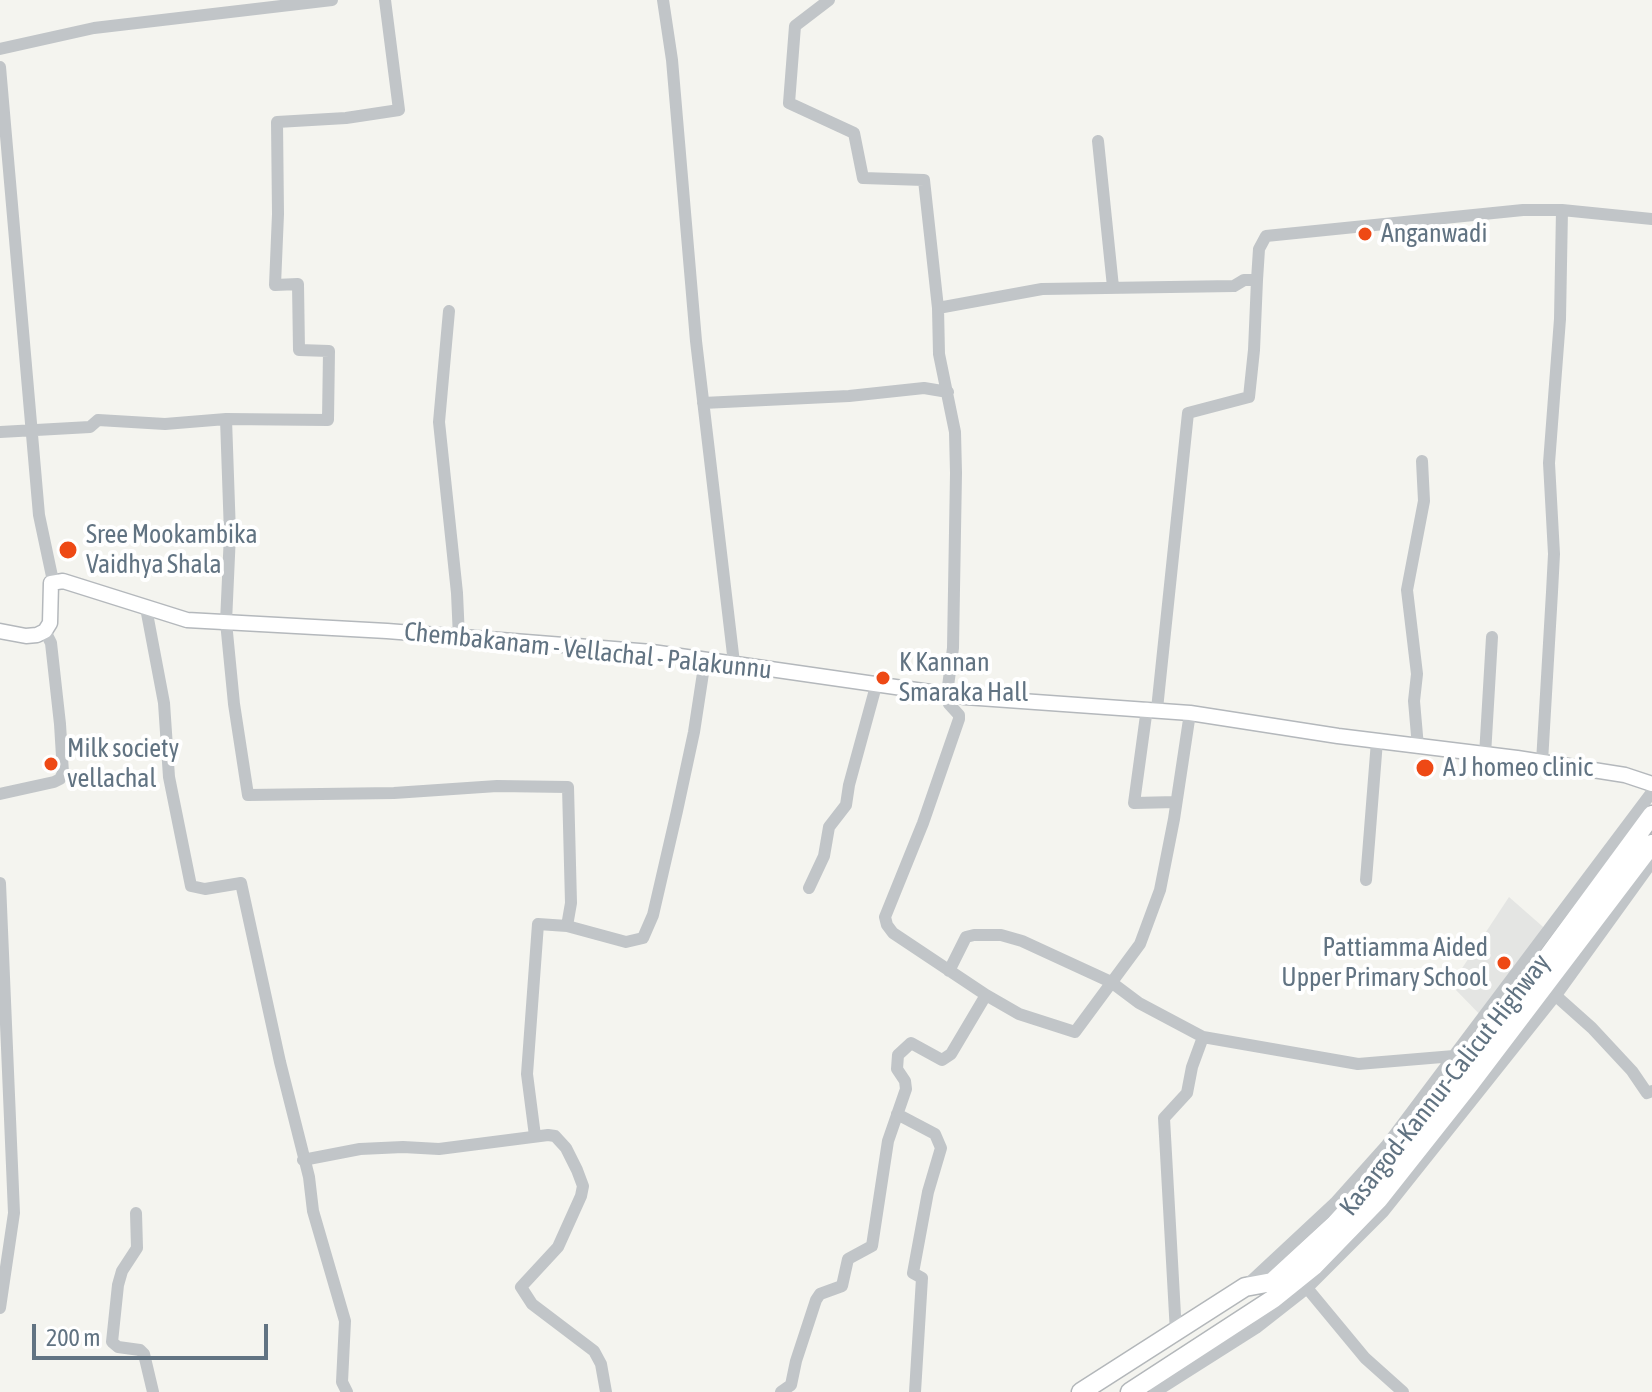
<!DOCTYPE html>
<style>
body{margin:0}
#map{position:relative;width:1652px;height:1392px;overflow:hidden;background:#f4f4ef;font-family:"Asap Condensed",sans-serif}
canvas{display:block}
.scale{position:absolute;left:32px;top:1324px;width:236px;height:36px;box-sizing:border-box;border:4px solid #617382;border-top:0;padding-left:10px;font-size:24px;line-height:28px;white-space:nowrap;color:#617382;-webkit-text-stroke:6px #fff;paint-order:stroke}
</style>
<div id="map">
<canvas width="1652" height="1392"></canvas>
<div class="scale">200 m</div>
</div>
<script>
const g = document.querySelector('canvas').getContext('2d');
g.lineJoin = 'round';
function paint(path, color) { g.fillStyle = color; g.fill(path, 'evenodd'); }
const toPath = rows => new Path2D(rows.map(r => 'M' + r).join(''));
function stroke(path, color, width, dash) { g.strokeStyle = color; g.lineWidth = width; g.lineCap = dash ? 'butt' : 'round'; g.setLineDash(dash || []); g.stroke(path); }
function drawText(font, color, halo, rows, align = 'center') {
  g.font = font + ' "Asap Condensed",sans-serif'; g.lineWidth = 8; g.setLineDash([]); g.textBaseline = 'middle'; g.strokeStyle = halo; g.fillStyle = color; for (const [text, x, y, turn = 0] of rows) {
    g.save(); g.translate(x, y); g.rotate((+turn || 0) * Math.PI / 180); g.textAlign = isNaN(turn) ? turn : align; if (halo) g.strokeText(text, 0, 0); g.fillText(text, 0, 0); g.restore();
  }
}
const built = toPath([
 [1509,897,1558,940,1493,1028,1451,985]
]);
const minor = toPath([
 [663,0,672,60,696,341,734,663],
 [829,0,795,26,789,103,854,133,863,178,924,180,938,308],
 [0,49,94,28,332,0],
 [0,67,39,515,53,581],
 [1098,141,1113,287],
 [449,311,439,422,457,593,459,638],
 [703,403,849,396,924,388,948,392],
 [226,419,328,420,329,351,299,350,298,284,275,285,278,214,277,122,346,118,399,110,385,0],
 [0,432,90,427,98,420,165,424,226,419,230,534,226,622,234,704,248,795,394,793,497,786,568,787,571,903,567,926,538,924,527,1074,535,1136],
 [146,608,164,703,169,777,191,886,205,889,241,883,280,1062,309,1177,313,1211,345,1321,342,1382,347,1392],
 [1147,708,1134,803,1176,802],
 [1157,709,1188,413,1249,397,1254,350,1257,280],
 [1418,747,1414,701,1417,674,1407,590,1424,501,1422,461],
 [1485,755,1492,637],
 [1542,762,1552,592,1554,554,1549,463,1560,319,1562,210],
 [0,794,54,782,60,779,63,773,60,724,51,643,45,631],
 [1366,880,1377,741],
 [0,883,14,1213,0,1308],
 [809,888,824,856,829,827,846,805,849,785,876,686],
 [567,926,626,942,643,938,653,915,677,811,694,732,705,660],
 [949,971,966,937,974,935,1001,935,1022,941,1111,982,1139,1003,1203,1037,1358,1064,1454,1056],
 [986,995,893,933,887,925,885,917,923,823,959,719,959,715,949,704,947,694,953,648,956,473,955,432,939,354,938,308,1042,289,1234,286,1244,280,1257,280,1259,249,1266,236,1523,210,1562,210,1652,219],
 [1555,995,1592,1028,1632,1071,1647,1093,1652,1091],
 [897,1114,935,1134,941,1148,928,1192,913,1273,922,1278,915,1392],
 [303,1160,360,1149,403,1147,439,1149,548,1135,555,1136,566,1148,577,1170,583,1186,581,1196,558,1247,521,1287,532,1304,594,1351,601,1364,606,1392],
 [136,1213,137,1248,122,1271,118,1285,112,1342,118,1347,140,1350,144,1354,153,1392],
 [1247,1285,1335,1203,1386,1146,1652,792],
 [1307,1288,1365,1358,1403,1392],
 [1176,1333,1164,1118,1187,1093,1192,1067,1203,1037],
 [781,1392,791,1385,796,1361,816,1300,820,1294,842,1286,848,1259,872,1246,888,1141,906,1089,905,1081,897,1069,898,1055,911,1043,942,1060,951,1054,986,995,1019,1014,1075,1032,1140,944,1160,890,1174,819,1190,713],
 [1155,1392,1256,1328,1307,1288,1383,1212,1559,991,1652,862]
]);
const major = toPath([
 [0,631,26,636,37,635,45,631,50,623,51,583,63,581,187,620,387,631,652,652,965,697,1190,713,1338,736,1517,758,1625,775,1652,784]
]);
const highway = toPath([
 [1081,1392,1245,1287,1272,1282,1335,1224,1372,1184,1515,1001,1652,815],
 [1130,1392,1273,1299,1314,1266,1379,1199,1470,1084,1652,844]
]);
const markers = [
 [1365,234,8,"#ee4915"],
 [68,550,10,"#ee4915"],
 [883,678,8,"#ee4915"],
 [51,764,8,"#ee4915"],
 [1425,768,10,"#ee4915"],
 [1504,963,8,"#ee4915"]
];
const poiNames = [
 ["Anganwadi",1381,234],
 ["Sree Mookambika",86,535],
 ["Vaidhya Shala",86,565],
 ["K Kannan",899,663],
 ["Smaraka Hall",899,693],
 ["Milk society",67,749],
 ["vellachal",67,779],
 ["A J homeo clinic",1443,768],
 ["Pattiamma Aided",1488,948,"right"],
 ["Upper Primary School",1488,978,"right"]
];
const streetNames = [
 ["Chembakanam - Vellachal - Palakunnu",588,651,6],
 ["Kasargod-Kannur-Calicut Highway",1445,1085,-52]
];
paint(built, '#e4e5e3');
stroke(major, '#b4b8bc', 17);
stroke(highway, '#b3b7ba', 21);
stroke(minor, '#c1c5c8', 12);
stroke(major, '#fff', 14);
stroke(highway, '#fff', 18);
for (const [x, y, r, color] of markers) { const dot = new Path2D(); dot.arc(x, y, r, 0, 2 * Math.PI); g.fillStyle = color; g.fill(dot); stroke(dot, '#fff', 3); }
drawText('26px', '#617382', '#fff', poiNames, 'left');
drawText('26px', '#617382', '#fff', streetNames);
</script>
